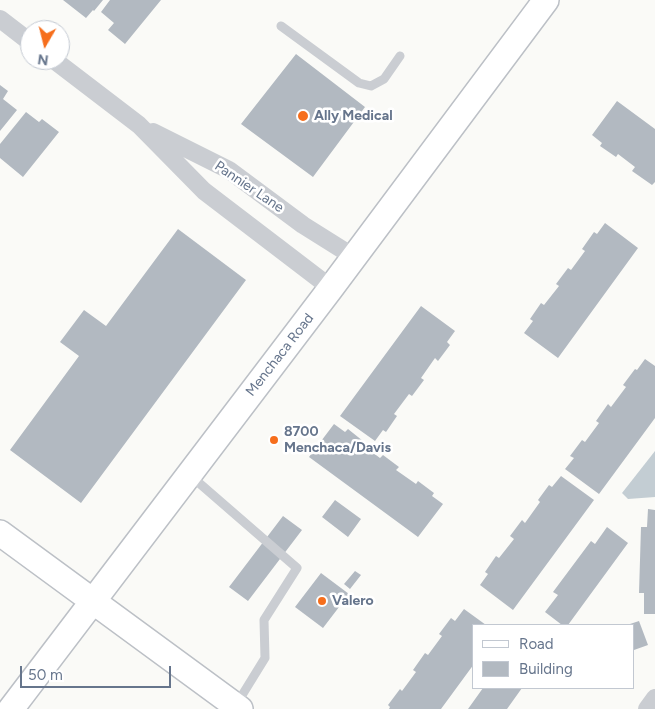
<!DOCTYPE html>
<style>
body{margin:0}
#map{position:relative;width:655px;height:709px;overflow:hidden;background:#fafaf7;font-family:Figtree,sans-serif}
canvas{display:block}
.legend{position:absolute;left:472px;top:624px;width:162px;height:65px;box-sizing:border-box;background:#fff;border:1px solid #c2c8d1;margin:0;padding:6px 9px;list-style:none;font-size:15px;color:#66758c}
.legend li{display:flex;align-items:center;gap:10px;height:25px}
.legend b{width:25px;border:1px solid #c2c8d1}
.north{position:absolute;left:20px;top:20px;width:50px;height:50px;box-sizing:border-box;background:#fff;border:1px solid #c2c8d1;border-radius:50%;rotate:188deg;font-size:14px;font-weight:700;line-height:20px;text-align:center;color:#66758c}
.north::after{content:'';display:block;margin:auto;width:18px;height:22px;background:#f66e1c;clip-path:polygon(50% 0,100% 100%,50% 72%,0 100%)}
.scale{position:absolute;left:20px;top:666px;width:151px;height:22px;box-sizing:border-box;border:2px solid #66758c;border-top:0;padding-left:6px;font-size:15px;line-height:18px;white-space:nowrap;color:#66758c;-webkit-text-stroke:4px #fff;paint-order:stroke}
</style>
<div id="map">
<canvas width="655" height="709"></canvas>
<ul class="legend">
<li><b style="height:6px;background:#fff"></b>Road</li>
<li><b style="height:14px;background:#b2b9c1"></b>Building</li>
</ul>
<div class="north">N</div>
<div class="scale">50 m</div>
</div>
<script>
const g = document.querySelector('canvas').getContext('2d');
g.lineJoin = 'round';
function paint(path, color) { g.fillStyle = color; g.fill(path, 'evenodd'); }
const toPath = rows => new Path2D(rows.map(r => 'M' + r).join(''));
function stroke(path, color, width, dash) { g.strokeStyle = color; g.lineWidth = width; g.lineCap = dash ? 'butt' : 'round'; g.setLineDash(dash || []); g.stroke(path); }
function drawText(font, color, halo, rows, align = 'center') {
  g.font = font + ' Figtree,sans-serif'; g.lineWidth = 5; g.setLineDash([]); g.textBaseline = 'middle'; g.strokeStyle = halo; g.fillStyle = color; for (const [text, x, y, turn = 0] of rows) {
    g.save(); g.translate(x, y); g.rotate((+turn || 0) * Math.PI / 180); g.textAlign = isNaN(turn) ? turn : align; if (halo) g.strokeText(text, 0, 0); g.fillText(text, 0, 0); g.restore();
  }
}
const water = toPath([
 [655,451,655,497,628,499,622,493]
]);
const building = toPath([
 [63,0,103,0,94,11,93,10,86,18],
 [110,0,161,0,125,44,108,30,114,23,101,12],
 [296,54,365,107,313,177,241,124],
 [0,85,8,91,3,99,17,110,0,131],
 [617,101,655,129,655,182,652,185,632,171,635,167,618,154,616,157,600,146,602,143,592,135],
 [26,112,39,122,42,119,59,132,23,177,0,158,0,144],
 [605,223,638,248,558,358,524,333,533,321,530,319,541,303,544,305,559,286,556,284,568,268,571,270,585,251,582,249,594,232,597,234],
 [178,229,246,280,81,503,10,450,79,356,60,342,84,310,106,326],
 [421,306,455,331,447,342,450,345,438,361,435,358,421,378,424,380,412,396,409,394,394,414,397,416,386,432,383,430,375,441,340,416],
 [645,359,655,366,655,418,599,494,565,469,574,458,570,456,582,440,585,442,599,423,596,421,608,404,611,407,626,387,623,385,635,369,637,370],
 [334,424,345,432,348,429,363,441,361,444,380,458,383,455,399,467,396,470,416,484,418,481,434,493,432,496,443,504,418,537,309,457],
 [561,476,594,500,513,610,480,585,488,574,485,572,496,556,499,558,514,539,510,536,522,520,525,523,540,502,538,500,549,485,552,487],
 [335,500,361,519,348,537,322,517],
 [648,509,655,510,655,614,644,614,644,593,639,593,641,527,647,527],
 [283,516,302,530,248,601,229,587],
 [607,527,628,543,568,625,562,625,545,612,558,595,553,592,591,541,595,544],
 [355,571,361,575,350,589,344,584],
 [321,573,349,594,323,628,295,607],
 [464,609,486,625,474,625,474,664,441,709,389,709,390,707,388,705,400,689,402,691,416,672,413,670,425,653,428,655,442,636,439,634,451,618,455,621],
 [639,621,648,645,634,650,634,625,627,625],
 [483,688,522,688,507,709,468,709]
]);
const lane = toPath([
 [281,26,359,83,371,86,384,79,400,56],
 [191,476,297,568,264,620,265,658,236,705]
]);
const street = toPath([
 [0,19,30,42],
 [54,60,139,125,204,191,331,288],
 [153,132,229,170,303,225,354,257],
 [647,709,655,698]
]);
const secondary = toPath([
 [0,533,240,709],
 [11,709,331,288,546,0]
]);
const markers = [
 [303,116,6,"#f66e1c"],
 [274,440,5,"#f66e1c"],
 [322,601,5,"#f66e1c"]
];
const poiNames = [
 ["Ally Medical",314,116],
 ["8700",284,432],
 ["Menchaca/Davis",284,448],
 ["Valero",332,601]
];
const streetNames = [
 ["Pannier Lane",249,187,34],
 ["Menchaca Road",280,355,-52]
];
paint(water, '#c3cdd3');
paint(building, '#b2b9c1');
stroke(secondary, '#bcc0c6', 28);
stroke(lane, '#cacdd2', 9);
stroke(street, '#cacdd2', 18);
stroke(secondary, '#fff', 25);
for (const [x, y, r, color] of markers) { const dot = new Path2D(); dot.arc(x, y, r, 0, 2 * Math.PI); g.fillStyle = color; g.fill(dot); stroke(dot, '#fff', 2); }
drawText('bold 14px', '#66758c', '#fff', poiNames, 'left');
drawText('14px', '#66758c', '#fff', streetNames);
</script>
